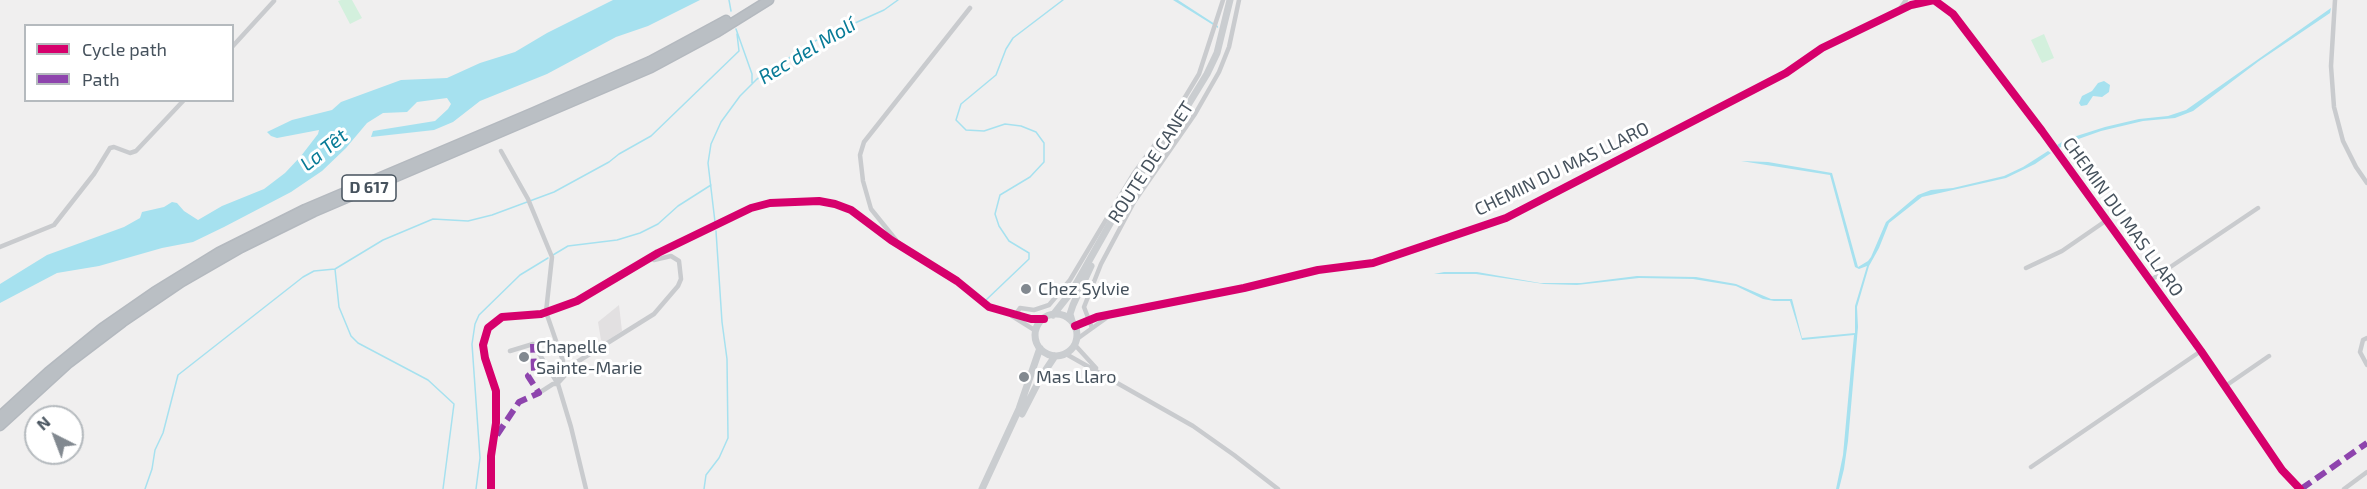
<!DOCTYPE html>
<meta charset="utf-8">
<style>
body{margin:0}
#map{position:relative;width:2367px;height:489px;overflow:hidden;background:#f0efef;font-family:"Exo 2",sans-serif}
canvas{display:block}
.legend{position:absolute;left:24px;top:24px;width:210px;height:78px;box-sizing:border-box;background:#fff;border:2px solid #b5babe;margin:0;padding:8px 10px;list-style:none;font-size:18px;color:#46525d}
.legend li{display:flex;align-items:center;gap:12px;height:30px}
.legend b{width:30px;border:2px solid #b5babe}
.north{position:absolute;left:24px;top:405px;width:60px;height:60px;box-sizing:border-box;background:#fff;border:2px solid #b5babe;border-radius:50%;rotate:318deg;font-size:16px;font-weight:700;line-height:24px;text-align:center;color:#46525d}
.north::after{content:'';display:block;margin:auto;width:21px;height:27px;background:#828990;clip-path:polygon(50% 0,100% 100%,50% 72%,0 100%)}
</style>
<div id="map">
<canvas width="2367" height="489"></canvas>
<ul class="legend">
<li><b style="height:8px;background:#d6006c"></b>Cycle path</li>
<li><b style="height:8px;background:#8e44ad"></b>Path</li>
</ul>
<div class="north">N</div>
</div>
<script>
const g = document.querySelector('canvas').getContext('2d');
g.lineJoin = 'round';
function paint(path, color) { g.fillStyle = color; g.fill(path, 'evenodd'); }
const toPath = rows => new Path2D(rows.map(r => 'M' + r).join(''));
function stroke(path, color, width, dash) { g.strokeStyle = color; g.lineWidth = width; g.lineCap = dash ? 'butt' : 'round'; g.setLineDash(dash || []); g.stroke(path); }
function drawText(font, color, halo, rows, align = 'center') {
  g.font = font + ' "Exo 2",sans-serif'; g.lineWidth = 6; g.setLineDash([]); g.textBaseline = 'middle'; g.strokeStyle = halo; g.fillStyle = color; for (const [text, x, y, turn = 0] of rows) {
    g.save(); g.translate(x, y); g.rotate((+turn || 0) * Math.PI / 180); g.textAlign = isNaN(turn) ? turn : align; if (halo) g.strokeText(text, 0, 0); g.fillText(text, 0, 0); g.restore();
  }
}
const education = toPath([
 [619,305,622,331,605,342,601,340,598,322]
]);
const green = toPath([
 [341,0,352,0,362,18,350,24,338,1],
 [2044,34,2054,58,2042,63,2031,40]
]);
const water = toPath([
 [613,0,700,0,648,26,616,37,547,74,480,101,453,122,434,130,371,137,373,131,435,121,448,109,451,104,447,98,417,102,407,112,383,113,367,123,346,148,322,171,291,192,224,227,193,242,162,248,99,266,57,273,0,303,0,284,47,255,124,227,140,218,142,212,164,207,172,202,177,203,184,211,198,220,222,206,264,189,285,173,301,156,318,134,319,130,277,138,271,136,267,132,292,120,332,110,341,102,401,80,447,78,480,63,515,52,547,33],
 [1173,0,1178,0,1218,26,1218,28],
 [2331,8,2330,13,2259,61,2193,111,2175,118,2143,121,2101,131,2070,142,2059,148,2057,145,2067,139,2105,127,2139,119,2168,116,2186,110],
 [2104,81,2110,85,2109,92,2102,97,2093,96,2087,105,2081,106,2079,103,2082,96,2092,91,2098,83],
 [2048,151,2051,153,2035,164,2006,178,1922,197,1889,223,1879,248,1869,266,1857,307,1858,327,1848,441,1844,469,1839,489,1836,489,1843,455,1854,335,1802,340,1790,301,1774,301,1763,299,1736,286,1693,279,1639,278,1577,285,1544,284,1476,274,1434,274,1444,272,1477,272,1540,283,1581,283,1637,276,1696,277,1736,284,1771,299,1792,299,1802,338,1855,333,1855,306,1867,266,1859,269,1855,267,1830,175,1741,161,1768,162,1832,173,1858,267,1868,261,1871,257,1886,222,1918,195,1931,190,1953,188,2004,176,2023,167]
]);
const stream = toPath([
 [729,0,731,11],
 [736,29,752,74,752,83],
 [715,222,708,163,711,144,721,122,740,96,757,79,815,41,884,10,898,0],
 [553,255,568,246,617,240,640,233,658,224,678,206,711,185],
 [335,269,339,307,351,336,358,343,428,380,454,404,443,489],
 [986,300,1029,259,1029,253,1009,241,999,226,995,214,1000,195,1030,177,1044,162,1044,143,1036,132,1021,126,1005,124,984,131,966,130,956,120,961,104,996,75,1006,49,1013,38,1063,0],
 [145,489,152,469,155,450,163,433,178,375,303,277,314,271,335,269,383,240,433,219,468,221,492,215,554,192,609,162,619,154,651,136,739,51,737,34],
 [476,489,480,458,472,344,475,324,479,315,520,275,548,258],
 [704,489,706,475,719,458,728,438,727,359,722,322,716,231]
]);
const street = toPath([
 [2335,0,2331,66,2334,107,2343,141,2356,167,2367,183],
 [1899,10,1906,0],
 [232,47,274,1],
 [501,151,528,199,552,257,546,312,563,361,558,384],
 [896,240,871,209,863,181,860,155,864,142,970,8],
 [0,247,54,225,94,174,110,148,114,147,130,153,136,151,184,100],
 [2026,268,2062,251,2107,220],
 [2151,280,2258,208],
 [1012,316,1036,331],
 [1014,317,1020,308,1034,310,1049,305,1070,280,1134,173,1164,132,1199,74,1223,0],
 [1075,326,1097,317,1244,288,1318,270,1373,263,1506,218,1786,73,1822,48,1911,5,1934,0,1953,14,2042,131,2201,351,2282,470,2300,489],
 [1092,328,1084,307,1101,264,1134,202,1195,114,1219,72,1229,47,1239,0],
 [2367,338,2363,340,2360,352,2367,365],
 [1077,339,1109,316],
 [1075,345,1096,368],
 [510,351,533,344,558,384,571,427,586,489],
 [1066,354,1193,426,1234,455,1278,489],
 [559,382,577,362,654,314,678,286,681,279,679,261,671,256,654,260,650,258],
 [2224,387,2269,356],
 [539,393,553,384,558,384],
 [2031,467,2201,351],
 [491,489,491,456,496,423,496,391,485,358,483,345,488,328,502,317,541,314,577,301,658,253,751,208,770,203,819,201,835,204,851,210,891,240,957,281,989,307,1031,319,1044,319],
 [2344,489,2367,472]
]);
const secondary = toPath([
 '1035 335a21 21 0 1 1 42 0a21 21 0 1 1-42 0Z',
 [1053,315,1072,291,1129,190,1185,110,1207,74,1217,53,1230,0],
 [1072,321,1070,314,1073,305,1091,266],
 [1022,414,1041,377,1055,356],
 [982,489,1019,409,1040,348]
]);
const highway = toPath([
 [0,416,48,372,102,328,154,292,219,252,305,209,534,112,650,61,726,20],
 [0,426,69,363,123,322,182,282,241,248,314,212,651,68,716,33,769,0]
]);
const quiet = toPath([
 [497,435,519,402,539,393,528,376,534,371,533,344],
 [2301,489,2367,443]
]);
const cycleway = toPath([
 [1075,326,1097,317,1244,288,1318,270,1373,263,1506,218,1786,73,1822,48,1911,5,1934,0,1953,14,2042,131,2201,351,2282,470,2300,489],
 [491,489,491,456,496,423,496,391,485,358,483,345,488,328,502,317,541,314,577,301,658,253,751,208,770,203,819,201,835,204,851,210,891,240,957,281,989,307,1031,319,1044,319]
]);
const markers = [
 [1026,289,6,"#828990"],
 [524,357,6,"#828990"],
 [1024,377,6,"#828990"]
];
const shields = [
 [369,188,54]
];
const shieldNames = [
 ["D 617",369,188]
];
const streetNames = [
 ["ROUTE DE CANET",1151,162,-57],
 ["CHEMIN DU MAS LLARO",1562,169,-26],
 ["CHEMIN DU MAS LLARO",2123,217,54]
];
const poiNames = [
 ["Chez Sylvie",1038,289],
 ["Chapelle",536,347],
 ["Sainte-Marie",536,368],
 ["Mas Llaro",1036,377]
];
const waterNames = [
 ["Rec del Molí",807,51,-31],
 ["La Têt",324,150,-39]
];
paint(education, '#e2e0e1');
paint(green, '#d3f0dd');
paint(water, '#a6e1ef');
stroke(stream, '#a6e1ef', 1.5);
stroke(highway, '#b4b9bf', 11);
stroke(street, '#c9cbce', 4.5);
stroke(secondary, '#cacdd0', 7);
stroke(highway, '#babfc4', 8);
stroke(quiet, '#8e44ad', 6, [12, 6]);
stroke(cycleway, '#d6006c', 8);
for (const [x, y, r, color] of markers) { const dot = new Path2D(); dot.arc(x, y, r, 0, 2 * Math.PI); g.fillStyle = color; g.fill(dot); stroke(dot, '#fff', 2); }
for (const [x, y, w] of shields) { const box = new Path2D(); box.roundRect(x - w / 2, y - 13, w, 26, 4.5); g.fillStyle = '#fff'; g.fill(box); stroke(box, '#46525d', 1.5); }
drawText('bold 16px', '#46525d', null, shieldNames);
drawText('18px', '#46525d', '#fff', streetNames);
drawText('18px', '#46525d', '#fff', poiNames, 'left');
drawText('italic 20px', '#087b97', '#fff', waterNames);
</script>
